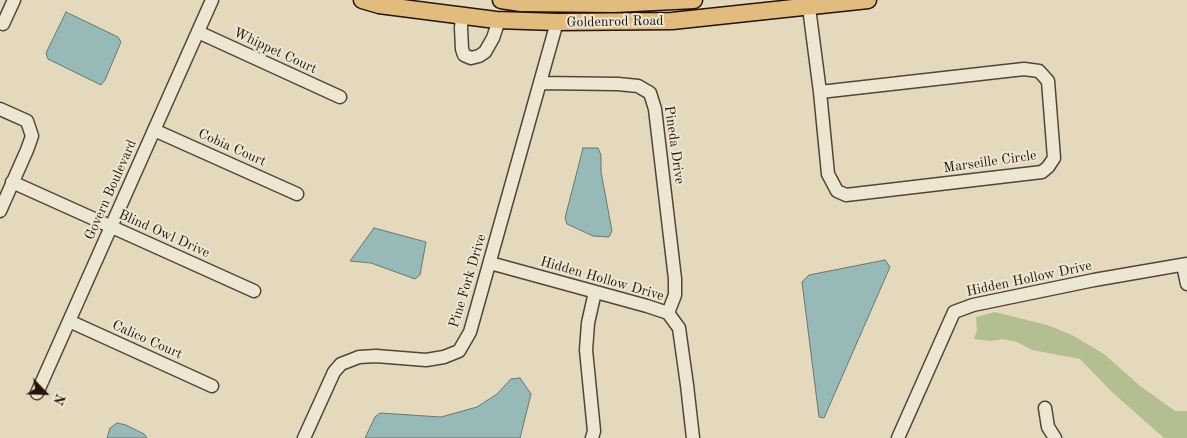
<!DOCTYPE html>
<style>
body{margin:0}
#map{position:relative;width:1187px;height:438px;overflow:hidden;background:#e4d9bc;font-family:"Old Standard TT",serif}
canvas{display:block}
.north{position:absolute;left:20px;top:368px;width:50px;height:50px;-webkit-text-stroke:4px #ede6d3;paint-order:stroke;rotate:114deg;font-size:14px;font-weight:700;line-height:20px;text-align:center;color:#24140b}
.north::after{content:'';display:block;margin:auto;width:18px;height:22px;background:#24140b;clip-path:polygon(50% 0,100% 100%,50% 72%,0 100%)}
</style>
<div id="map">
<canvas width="1187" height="438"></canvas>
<div class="north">N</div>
</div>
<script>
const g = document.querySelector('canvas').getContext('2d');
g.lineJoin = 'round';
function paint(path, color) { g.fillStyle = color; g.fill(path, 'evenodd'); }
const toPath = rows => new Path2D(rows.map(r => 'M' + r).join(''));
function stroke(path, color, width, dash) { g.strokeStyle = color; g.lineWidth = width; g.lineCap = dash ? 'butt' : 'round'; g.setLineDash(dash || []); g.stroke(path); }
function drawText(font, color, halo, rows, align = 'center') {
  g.font = font + ' "Old Standard TT",serif'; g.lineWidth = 4; g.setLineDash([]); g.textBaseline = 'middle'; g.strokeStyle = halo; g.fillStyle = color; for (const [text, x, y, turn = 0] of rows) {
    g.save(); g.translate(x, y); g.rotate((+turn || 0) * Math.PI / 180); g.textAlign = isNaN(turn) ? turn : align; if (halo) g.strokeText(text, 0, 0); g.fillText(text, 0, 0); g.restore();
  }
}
const green = toPath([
 [995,312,1047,325,1072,335,1104,354,1139,385,1175,411,1187,411,1187,438,1164,438,1113,393,1080,359,1032,350,1017,342,1003,339,990,341,974,339,977,330,976,317]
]);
const water = toPath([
 [66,12,118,37,121,42,105,80,101,85,48,59,46,53,66,12],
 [583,148,598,148,601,155,601,172,612,231,609,237,593,236,567,224,565,218,583,148],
 [374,228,426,242,420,275,415,279,371,263,350,261,374,228],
 [885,260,890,267,824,418,819,417,802,282,809,275,885,260],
 [520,378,531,394,520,438,365,438,375,417,380,413,441,417,477,407,497,394,511,379,520,378],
 [117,423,126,425,144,434,147,438,107,438,110,428,117,423]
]);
const minor = toPath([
 [808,0,820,92,828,174,837,191,846,195,1042,172,1048,167,1054,158,1048,81,1039,71,1024,69,820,92],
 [462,15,461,28,462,49,464,55,471,58,479,56,485,52,493,38,499,20],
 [3,24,14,0],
 [198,32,340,97],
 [540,83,618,84,638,86,650,93,655,109,675,279,675,295,668,313],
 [0,109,27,121,32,136,27,150,0,211],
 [154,130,297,194],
 [12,182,254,291],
 [490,263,647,306,668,313,679,328,687,385,693,438],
 [1183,265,1187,284],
 [69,321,212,386],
 [37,393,212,0],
 [1045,408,1048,427,1055,438],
 [304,438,334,372,341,364,359,357,376,356,426,360,444,357,459,351,470,332,557,22],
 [592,438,594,431,586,350,588,323,595,292],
 [898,438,954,312,973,305,1094,280,1187,264]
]);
const major = toPath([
 [362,0,379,5,496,20,557,22,672,21,868,0],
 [501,0,521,3,614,4,694,0]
]);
const streetNames = [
 ["Goldenrod Road",615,22,-1],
 ["Whippet Court",275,51,25],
 ["Pineda Drive",674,145,82],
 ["Cobia Court",232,148,24],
 ["Marseille Circle",990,162,-8],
 ["Govern Boulevard",111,190,-66],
 ["Blind Owl Drive",164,234,24],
 ["Hidden Hollow Drive",602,279,16],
 ["Hidden Hollow Drive",1029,279,-12],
 ["Pine Fork Drive",468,281,-73],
 ["Calico Court",147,340,24]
];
paint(green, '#b4bf91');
paint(water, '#97b9b8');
stroke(water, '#697773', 1);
stroke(minor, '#544537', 15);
stroke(major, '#24140b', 19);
stroke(minor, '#ede6d3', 12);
stroke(major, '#e2bc7e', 16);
drawText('14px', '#24140b', '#ede6d3', streetNames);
</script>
